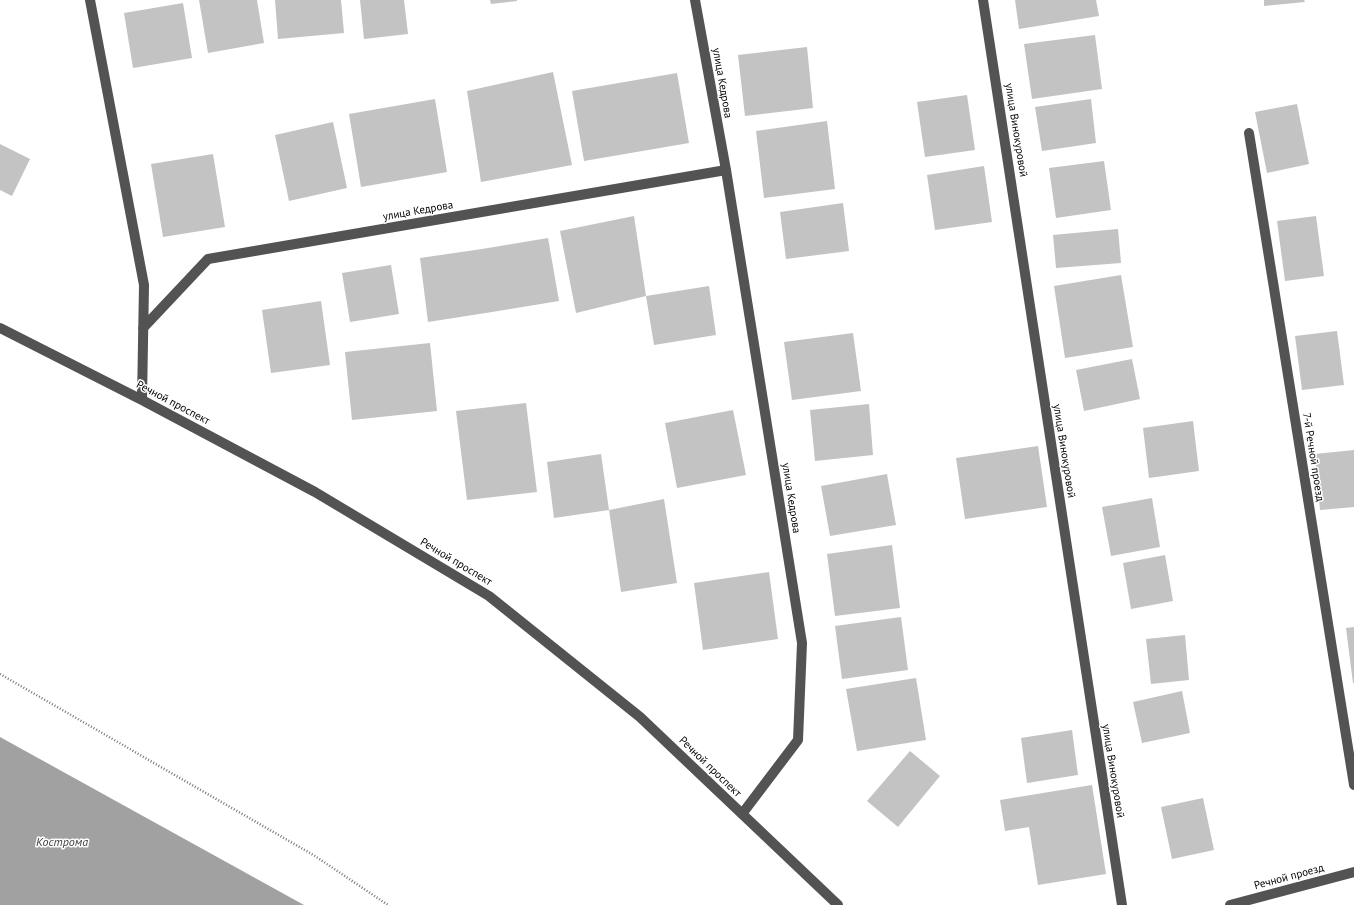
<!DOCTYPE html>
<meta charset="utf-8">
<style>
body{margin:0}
canvas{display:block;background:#fff}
</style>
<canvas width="1354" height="905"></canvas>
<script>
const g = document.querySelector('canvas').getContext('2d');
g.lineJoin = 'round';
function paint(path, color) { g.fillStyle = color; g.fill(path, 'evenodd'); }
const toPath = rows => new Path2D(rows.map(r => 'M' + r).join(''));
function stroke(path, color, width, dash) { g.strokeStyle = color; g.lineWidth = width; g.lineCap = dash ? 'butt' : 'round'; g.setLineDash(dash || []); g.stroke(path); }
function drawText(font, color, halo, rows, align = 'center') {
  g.font = font + ' "PT Sans",sans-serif'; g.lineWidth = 3; g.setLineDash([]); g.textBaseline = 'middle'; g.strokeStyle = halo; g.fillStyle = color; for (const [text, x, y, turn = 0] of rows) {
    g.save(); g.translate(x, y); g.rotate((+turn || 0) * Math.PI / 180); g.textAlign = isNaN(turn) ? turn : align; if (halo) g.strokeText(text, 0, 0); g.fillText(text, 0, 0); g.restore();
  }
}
const water = toPath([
 [0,737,304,905,0,905]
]);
const building = toPath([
 [199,0,257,0,264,43,208,53],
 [275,0,341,0,344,33,278,39],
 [360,0,404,0,408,34,364,39],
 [490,0,517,0,517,1,491,4],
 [1015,0,1096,0,1099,16,1019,29],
 [1264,0,1304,0,1305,2,1264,6],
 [183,3,192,58,133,68,124,13],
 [1095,35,1102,89,1032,99,1024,44],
 [807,47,813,108,745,116,738,55],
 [553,72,572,165,481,182,467,91],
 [677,73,689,143,584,161,572,91],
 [967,95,975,150,925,157,917,102],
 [435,99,447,172,361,187,349,114],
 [1091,99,1096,143,1042,151,1035,107],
 [1297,104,1309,164,1267,173,1255,112],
 [827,121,835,189,764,198,756,131],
 [333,122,347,188,289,201,275,135],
 [0,144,30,159,12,196,0,190],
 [213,154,225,227,163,237,151,164],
 [1104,161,1111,210,1056,218,1049,168],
 [984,166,992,222,935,230,927,175],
 [843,203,849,251,786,259,780,212],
 [634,216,646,296,576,313,560,231],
 [1316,216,1324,276,1285,281,1277,221],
 [1118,229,1121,263,1056,268,1053,235],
 [548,238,559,301,492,312,428,322,420,258,482,249],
 [391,265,399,314,350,322,342,273],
 [1121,275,1133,347,1065,358,1054,286],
 [709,286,716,335,654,345,646,296],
 [321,301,330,365,271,373,262,310],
 [1337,331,1344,385,1302,390,1295,336],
 [853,333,861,391,792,400,784,342],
 [430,343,437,411,352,420,345,352],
 [1132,359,1140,399,1084,411,1076,370],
 [526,403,537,492,467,500,456,411],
 [869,404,873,455,815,461,810,410],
 [733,410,746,475,677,488,665,423],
 [1193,421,1199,471,1149,478,1143,428],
 [1038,446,1047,507,965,519,956,458],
 [1354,450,1354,507,1320,510,1315,454],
 [601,454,609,510,664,499,677,583,621,592,609,510,554,518,547,462],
 [887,474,896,525,830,536,821,486],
 [1152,498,1160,547,1111,556,1102,507],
 [892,545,900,608,835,616,827,554],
 [1165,555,1173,601,1131,609,1123,563],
 [769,572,778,639,703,650,694,583],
 [901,617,908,670,842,679,835,626],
 [1354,627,1354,683,1353,683,1346,628],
 [1185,635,1189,680,1151,684,1146,639],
 [916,678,926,740,857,751,846,689],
 [1182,691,1190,733,1142,743,1133,702],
 [1072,730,1078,775,1027,783,1021,738],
 [910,751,940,776,898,827,867,801],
 [1092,785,1106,874,1038,885,1029,827,1005,831,1000,800],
 [1203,798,1214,850,1172,859,1161,807]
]);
const path = toPath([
 [0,674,315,856,388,905]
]);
const minor = toPath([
 [90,0,144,285,142,400],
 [695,0,726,170,802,643,798,740,742,814],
 [983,0,1122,905],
 [1249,133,1354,785],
 [0,328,142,400,315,492,489,596,640,717,838,905],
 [143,328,208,259,726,170],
 [1230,905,1354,872]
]);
const streetNames = [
 ["улица Кедрова",722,83,80],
 ["улица Винокуровой",1016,130,81],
 ["улица Кедрова",418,211,-10],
 ["Речной проспект",173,403,28],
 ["улица Винокуровой",1064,451,81],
 ["7-й Речной проезд",1313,457,81],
 ["улица Кедрова",791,498,81],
 ["Речной проспект",456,562,31],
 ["Речной проспект",710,767,44],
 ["улица Винокуровой",1113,771,81],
 ["Речной проезд",1289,877,-15]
];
const waterNames = [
 ["Кострома",62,843]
];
paint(water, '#a1a1a1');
paint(building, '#c3c3c3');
stroke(path, '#757575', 2.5, [1, 2]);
stroke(minor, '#535353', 10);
drawText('11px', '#000', '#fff', streetNames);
drawText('italic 12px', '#424242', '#fff', waterNames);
</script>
